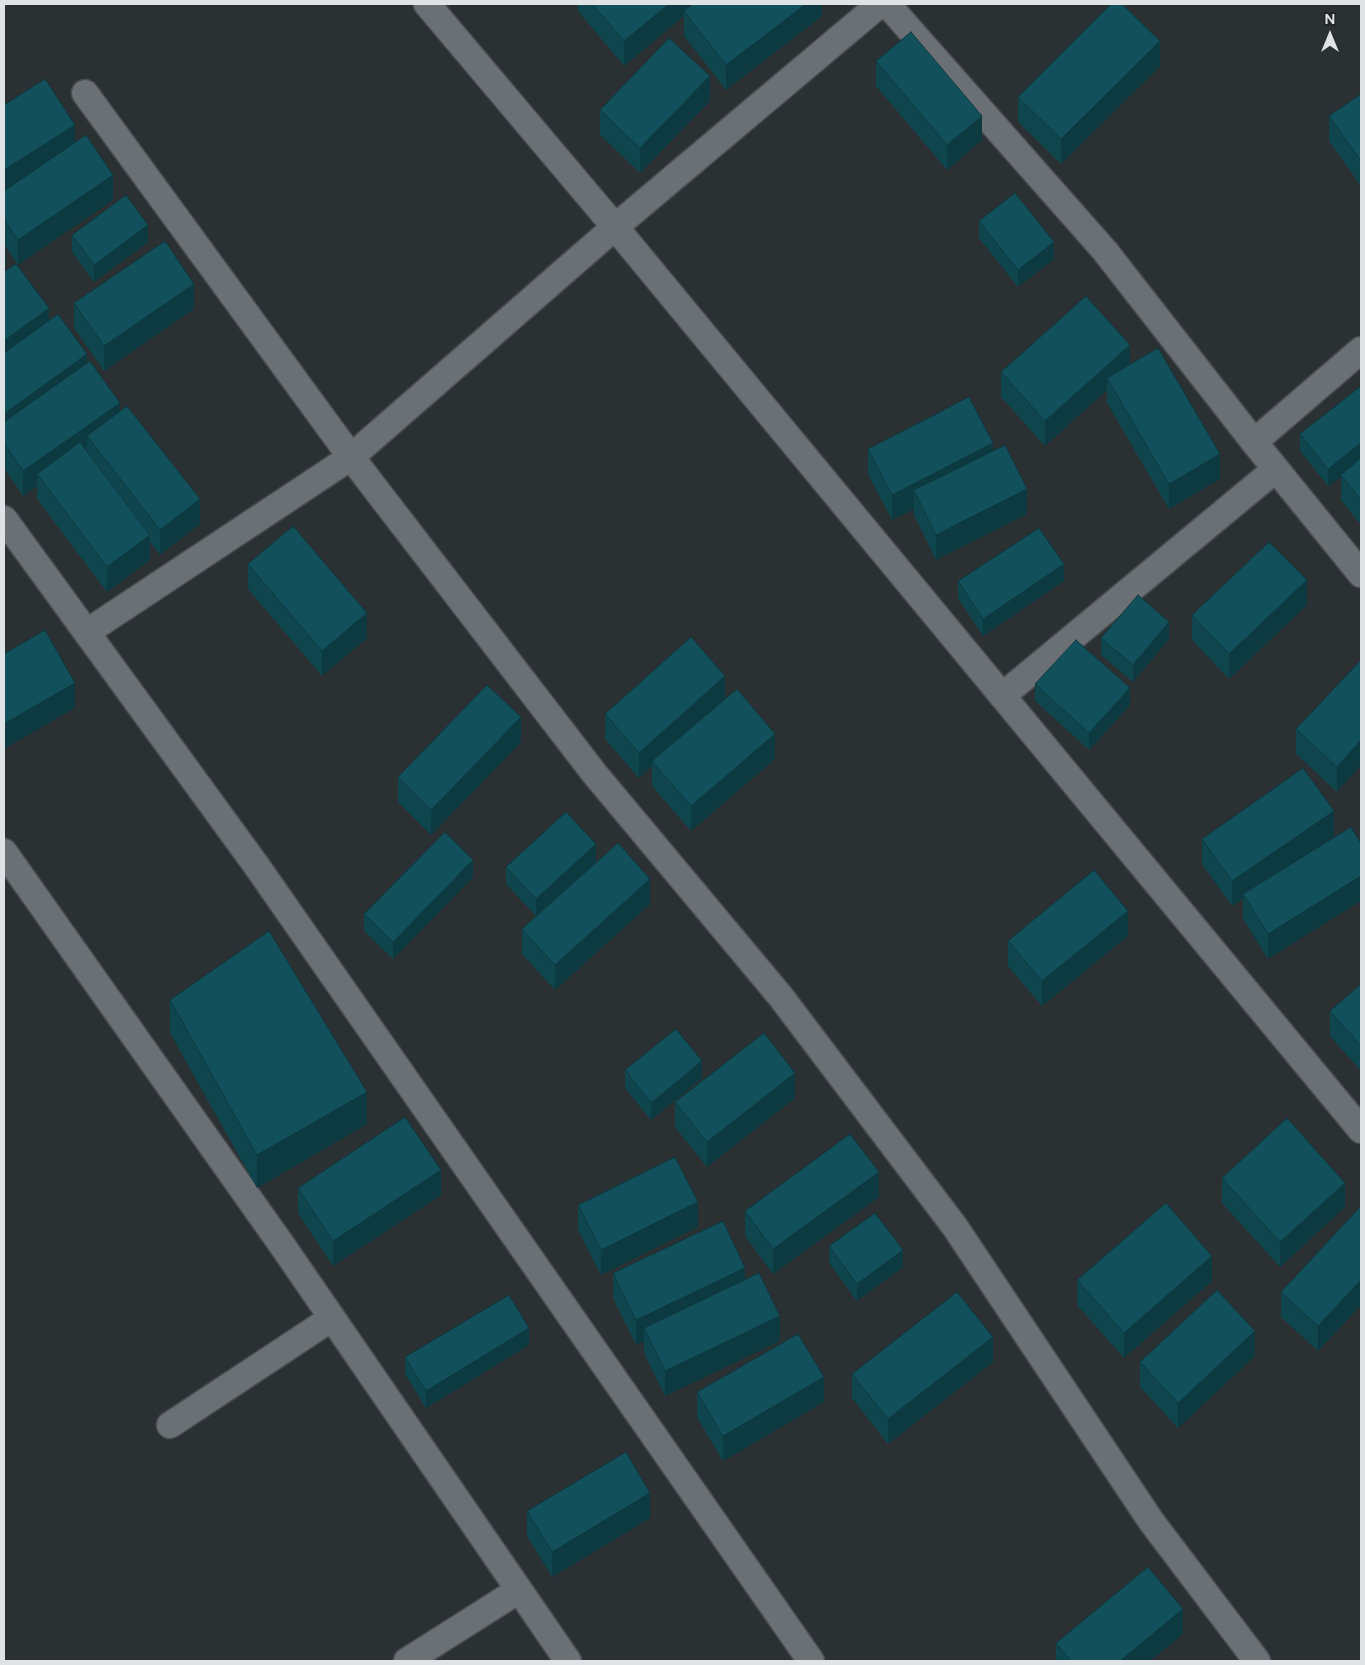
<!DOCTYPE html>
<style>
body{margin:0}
#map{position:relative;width:1365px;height:1665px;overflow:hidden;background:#2b3033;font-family:Figtree,sans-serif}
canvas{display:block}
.frame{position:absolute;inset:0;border:5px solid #e0e3e5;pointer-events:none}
.north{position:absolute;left:1305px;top:10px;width:50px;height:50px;-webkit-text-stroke:4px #222629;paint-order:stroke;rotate:0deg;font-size:14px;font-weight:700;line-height:20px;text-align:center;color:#e0e3e5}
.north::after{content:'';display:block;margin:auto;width:18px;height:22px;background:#e0e3e5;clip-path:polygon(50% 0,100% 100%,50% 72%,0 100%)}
</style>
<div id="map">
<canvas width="1365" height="1665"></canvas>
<div class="frame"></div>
<div class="north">N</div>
</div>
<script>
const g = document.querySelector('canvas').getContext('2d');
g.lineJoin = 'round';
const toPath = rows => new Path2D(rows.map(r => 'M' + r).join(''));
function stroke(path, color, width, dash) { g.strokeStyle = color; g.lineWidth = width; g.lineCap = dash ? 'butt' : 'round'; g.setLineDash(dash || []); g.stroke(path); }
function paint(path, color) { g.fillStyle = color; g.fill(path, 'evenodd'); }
const street = toPath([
 [427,4,615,227,1361,1130],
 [887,4,1105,251,1254,442,1361,574],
 [85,93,351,457,594,773,781,997,955,1227,1151,1521,1257,1661],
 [1254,442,1361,350],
 [4,519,256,865,811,1661],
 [87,632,351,457,615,227,880,4],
 [1002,696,1276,469],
 [4,852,284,1248,568,1661],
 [170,1425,332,1318],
 [407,1661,519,1590]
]);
const wall = toPath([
 [578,4,822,4,822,16,726,90,684,36,684,16,624,66,578,11],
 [876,61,982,140,947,170,876,86],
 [1160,66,1061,164,1018,122,1018,97],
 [1361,94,1361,186,1329,141,1329,116],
 [710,101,640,173,600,135,600,110],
 [4,105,75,143,113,200,18,265,4,244],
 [979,221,1054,259,1018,287,979,238],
 [72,235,148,242,94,282,72,252],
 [4,248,6,271,87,363,120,411,200,524,160,555,150,542,150,560,107,592,37,499,37,486,23,496,4,468],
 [74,303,194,309,104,371,74,328],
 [1130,365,1220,479,1169,509,1107,403,1107,390,1045,446,1001,397,1001,372],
 [1361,386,1361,525,1341,500,1341,477,1328,486,1300,451,1300,434],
 [868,449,993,450,1027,514,936,560,914,515,914,509,892,520,868,474],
 [248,564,367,638,322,676,248,589],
 [958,581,1064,581,983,636,958,598],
 [1307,605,1229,679,1192,640,1192,615],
 [1101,638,1169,639,1133,682,1101,655],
 [1361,660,1337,792,1296,754,1296,729],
 [1035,684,1130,705,1089,750,1035,701],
 [725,699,775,759,691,831,652,786,652,766,639,778,605,739,605,714],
 [521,742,431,835,398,802,398,777],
 [1334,836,1307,854,1268,959,1243,919,1243,899,1232,906,1202,864,1202,839],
 [596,862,554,900,650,904,555,990,522,954,522,929,536,916,506,884,506,867],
 [473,877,393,959,364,931,364,914],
 [1128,936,1042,1006,1008,966,1008,941],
 [1361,984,1361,1071,1330,1036,1330,1011],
 [170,1000,367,1124,257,1188,170,1033],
 [625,1070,702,1078,651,1120,625,1088],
 [795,1098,707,1167,675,1127,675,1102],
 [1222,1178,1345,1207,1280,1267,1222,1203],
 [298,1188,441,1195,333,1266,298,1213],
 [879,1197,773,1274,745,1236,745,1211],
 [578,1205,698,1227,601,1275,578,1230],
 [1361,1206,1361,1305,1318,1351,1281,1317,1281,1292],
 [829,1246,903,1267,857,1301,829,1263],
 [613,1273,745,1279,780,1341,665,1396,644,1353,644,1341,636,1345,613,1298],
 [1077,1280,1212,1281,1124,1358,1077,1305],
 [529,1345,426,1408,405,1374,405,1357],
 [1255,1356,1178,1428,1140,1387,1140,1362],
 [993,1362,888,1444,852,1398,852,1374],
 [697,1392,824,1402,723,1461,697,1417],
 [527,1511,650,1518,552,1577,527,1536],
 [1183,1634,1150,1661,1056,1661,1056,1643]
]);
const shadedWall = toPath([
 [669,4,698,4,684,11,684,16,624,66,624,41],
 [806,4,822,4,822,16,726,90,726,65],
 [1160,41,1160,66,1061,164,1061,139],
 [710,76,710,101,640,173,640,148],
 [982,116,982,140,947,170,947,145],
 [75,125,75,150,4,195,4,170],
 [113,175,113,200,18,265,18,240],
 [148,225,148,242,94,282,94,265],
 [1054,242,1054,259,1018,287,1018,270],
 [6,251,6,276,4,278,4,253],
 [194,284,194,309,104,371,104,346],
 [49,308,49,333,4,366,4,341],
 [1130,345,1130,370,1107,378,1107,390,1045,446,1045,421],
 [87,354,87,379,4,439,4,414],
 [120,403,120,428,87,436,87,451,37,474,37,486,23,496,23,471],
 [993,443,993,468,914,490,914,509,892,520,892,495],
 [1361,443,1361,460,1341,475,1341,477,1328,486,1328,469],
 [1220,454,1220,479,1169,509,1169,484],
 [1027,489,1027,514,936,560,936,535],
 [200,499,200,524,160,555,160,530],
 [150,535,150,560,107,592,107,567],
 [1064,564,1064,581,983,636,983,619],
 [1307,580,1307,605,1229,679,1229,654],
 [367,613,367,638,322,676,322,651],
 [1169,622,1169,639,1133,682,1133,665],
 [725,676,725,701,652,761,652,766,639,778,639,753],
 [75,683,75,708,4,749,4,724],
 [1130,688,1130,705,1089,750,1089,733],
 [521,717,521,742,431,835,431,810],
 [775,734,775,759,691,831,691,806],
 [1361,740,1361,765,1337,792,1337,767],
 [1334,811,1334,836,1245,897,1243,894,1243,899,1232,906,1232,881],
 [596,844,596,862,536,916,536,899],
 [473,860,473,877,393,959,393,942],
 [1361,876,1361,901,1268,959,1268,934],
 [650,879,650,904,555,990,555,965],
 [1128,911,1128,936,1042,1006,1042,981],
 [702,1061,702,1078,651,1120,651,1103],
 [795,1073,795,1098,707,1167,707,1142],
 [367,1092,367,1124,257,1188,257,1155],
 [441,1170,441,1195,333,1266,333,1241],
 [879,1172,879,1197,773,1274,773,1249],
 [1345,1183,1345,1207,1280,1267,1280,1242],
 [698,1202,698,1227,601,1275,601,1250],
 [903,1250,903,1267,857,1301,857,1284],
 [1212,1256,1212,1281,1124,1358,1124,1333],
 [745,1268,745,1292,644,1328,644,1341,636,1345,636,1320],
 [1361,1280,1361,1305,1318,1351,1318,1326],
 [780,1316,780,1341,665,1396,665,1371],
 [529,1328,529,1345,426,1408,426,1391],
 [1255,1331,1255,1356,1178,1428,1178,1403],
 [993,1337,993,1362,888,1444,888,1419],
 [824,1377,824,1402,723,1461,723,1436],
 [650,1493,650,1518,552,1577,552,1552],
 [1183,1609,1183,1634,1150,1661,1120,1661]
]);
const building = toPath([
 [592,4,669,4,624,41,592,4],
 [693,4,806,4,726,65,684,11,693,4],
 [1111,4,1122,4,1160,41,1061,139,1018,97,1111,4],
 [911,32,982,116,947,145,876,61,911,32],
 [669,38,710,76,640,148,600,110,669,38],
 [45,79,75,125,4,170,4,105,45,79],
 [1361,94,1361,161,1329,116,1361,94],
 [86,135,113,175,18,240,4,219,4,191,86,135],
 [1015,193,1054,242,1018,270,979,221,1015,193],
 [126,195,148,225,94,265,72,235,126,195],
 [165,241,194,284,104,346,74,303,165,241],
 [16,264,49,308,4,341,4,272,16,264],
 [1086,296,1130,345,1045,421,1001,372,1086,296],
 [58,314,87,354,4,414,4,353,58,314],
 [1158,348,1220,454,1169,484,1107,378,1158,348],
 [90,361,120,403,23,471,4,443,4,422,90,361],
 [1361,386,1361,443,1328,469,1300,434,1361,386],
 [969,397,993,443,892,495,868,449,969,397],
 [127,406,200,499,160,530,87,436,127,406],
 [80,442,150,535,107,567,37,474,80,442],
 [1005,445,1027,489,936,535,914,490,1005,445],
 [1361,458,1361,500,1341,475,1361,458],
 [293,526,367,613,322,651,248,564,293,526],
 [1039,528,1064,564,983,619,958,581,1039,528],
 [1269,542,1307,580,1229,654,1192,615,1269,542],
 [1138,595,1169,622,1133,665,1101,638,1138,595],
 [45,630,75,683,4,724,4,654,45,630],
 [691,637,725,676,639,753,605,714,691,637],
 [1076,640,1130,688,1089,733,1035,684,1076,640],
 [1361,660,1361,740,1337,767,1296,729,1361,660],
 [487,685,521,717,431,810,398,777,487,685],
 [737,689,775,734,691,806,652,761,737,689],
 [1303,768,1334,811,1232,881,1202,839,1303,768],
 [566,812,596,844,536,899,506,867,566,812],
 [1351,827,1361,844,1361,876,1268,934,1243,894,1351,827],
 [445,832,473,860,393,942,364,914,445,832],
 [618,843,650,879,555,965,522,929,618,843],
 [1094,870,1128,911,1042,981,1008,941,1094,870],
 [269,931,367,1092,257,1155,170,1000,269,931],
 [1361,984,1361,1046,1330,1011,1361,984],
 [676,1029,702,1061,651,1103,625,1070,676,1029],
 [764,1033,795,1073,707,1142,675,1102,764,1033],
 [405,1117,441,1170,333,1241,298,1188,405,1117],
 [1287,1118,1345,1183,1280,1242,1222,1178,1287,1118],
 [850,1134,879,1172,773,1249,745,1211,850,1134],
 [675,1157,698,1202,601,1250,578,1205,675,1157],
 [1166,1203,1212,1256,1124,1333,1077,1280,1166,1203],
 [1361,1206,1361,1280,1318,1326,1281,1292,1361,1206],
 [875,1213,903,1250,857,1284,829,1246,875,1213],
 [723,1221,745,1268,636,1320,613,1273,723,1221],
 [759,1273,780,1316,665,1371,644,1328,759,1273],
 [1217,1290,1255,1331,1178,1403,1140,1362,1217,1290],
 [957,1292,993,1337,888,1419,852,1374,957,1292],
 [509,1295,529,1328,426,1391,405,1357,509,1295],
 [798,1334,824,1377,723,1436,697,1392,798,1334],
 [626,1452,650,1493,552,1552,527,1511,626,1452],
 [1148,1567,1183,1609,1120,1661,1071,1661,1056,1643,1148,1567]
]);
stroke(street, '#494d4f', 29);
stroke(street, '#6b7074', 26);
paint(wall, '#0f464e');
paint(shadedWall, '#0d3940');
paint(building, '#12515b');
stroke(building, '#0d3940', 1);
</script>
